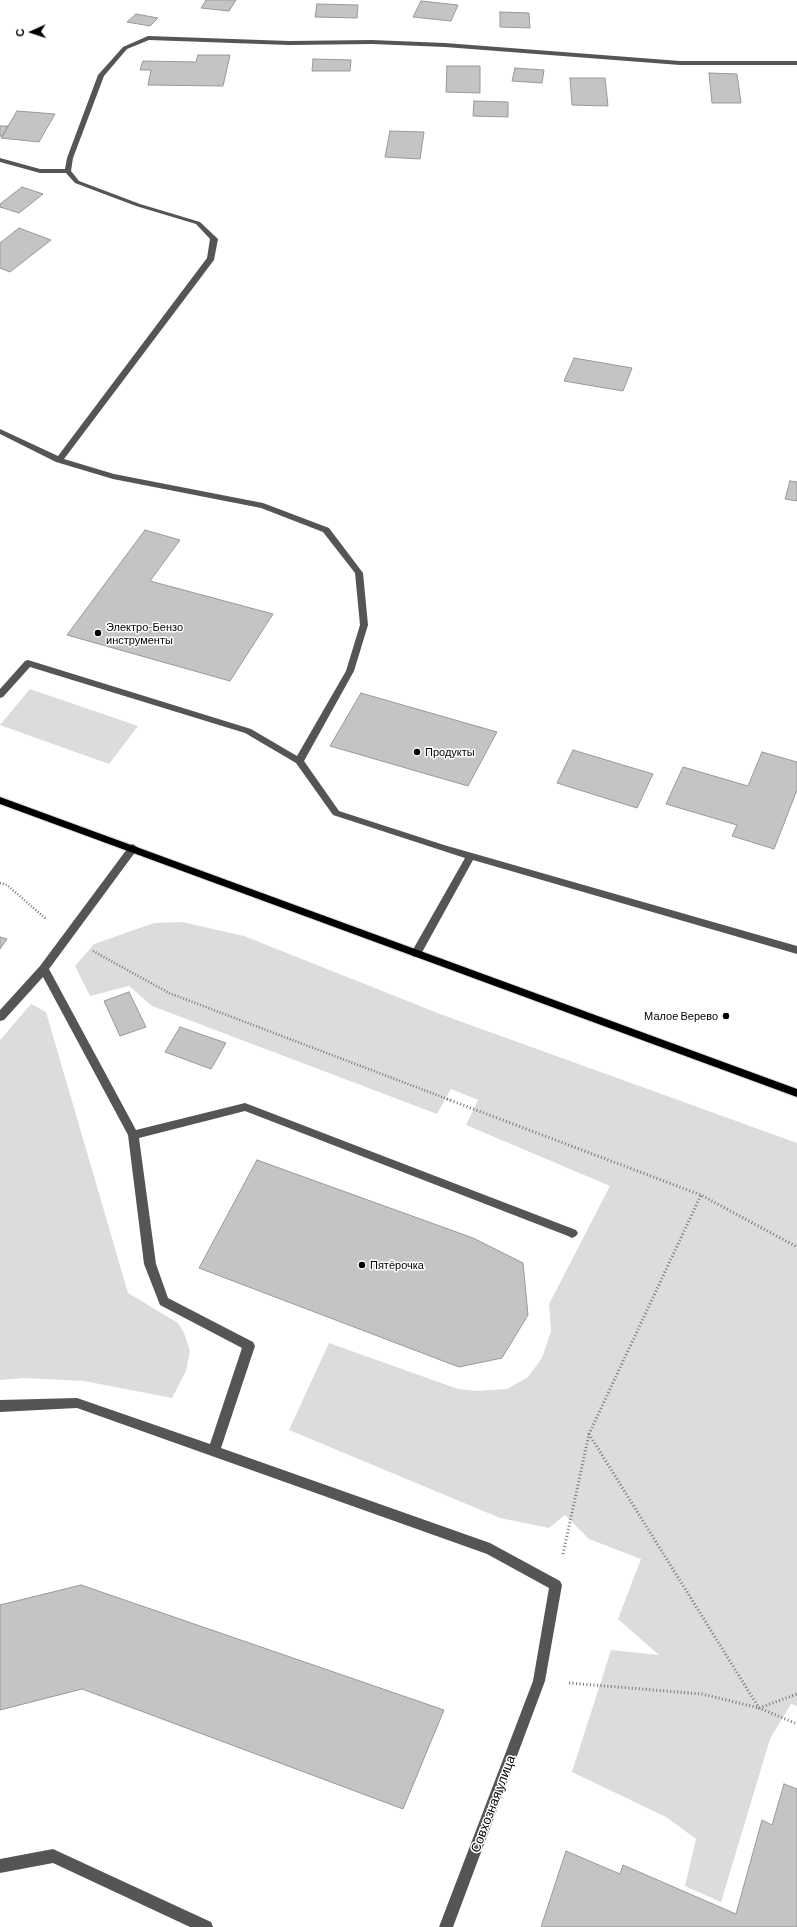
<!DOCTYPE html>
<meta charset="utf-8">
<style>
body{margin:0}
#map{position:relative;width:797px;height:1927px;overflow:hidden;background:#fff;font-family:Barlow,sans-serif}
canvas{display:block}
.north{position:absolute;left:12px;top:12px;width:40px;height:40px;-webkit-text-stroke:3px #fff;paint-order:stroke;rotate:267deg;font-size:11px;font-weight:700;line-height:16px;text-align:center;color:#000}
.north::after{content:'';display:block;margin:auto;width:14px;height:18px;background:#000;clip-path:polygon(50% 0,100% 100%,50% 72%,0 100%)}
</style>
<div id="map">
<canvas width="797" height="1927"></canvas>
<div class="north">С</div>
</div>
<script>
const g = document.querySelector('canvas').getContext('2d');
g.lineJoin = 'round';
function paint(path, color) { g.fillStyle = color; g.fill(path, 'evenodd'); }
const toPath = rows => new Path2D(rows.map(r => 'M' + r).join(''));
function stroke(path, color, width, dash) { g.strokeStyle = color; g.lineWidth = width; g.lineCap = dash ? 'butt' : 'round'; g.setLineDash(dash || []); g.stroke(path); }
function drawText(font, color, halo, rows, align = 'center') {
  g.font = font + ' Barlow,sans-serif'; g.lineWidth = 3; g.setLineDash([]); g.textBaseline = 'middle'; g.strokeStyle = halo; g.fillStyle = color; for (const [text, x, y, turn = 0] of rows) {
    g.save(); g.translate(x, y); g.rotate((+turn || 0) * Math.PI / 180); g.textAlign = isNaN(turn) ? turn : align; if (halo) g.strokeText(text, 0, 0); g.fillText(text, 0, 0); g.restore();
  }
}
const green = toPath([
 [30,689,138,726,109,764,0,725],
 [182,922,244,936,440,1014,797,1143,797,1706,791,1704,770,1739,721,1902,685,1886,696,1839,666,1817,572,1772,611,1650,659,1655,618,1619,641,1559,589,1539,565,1515,549,1528,500,1518,289,1430,329,1343,458,1389,477,1391,507,1389,528,1377,542,1358,551,1331,549,1304,610,1186,466,1125,478,1100,451,1089,437,1114,152,1006,129,986,90,996,75,966,94,944,154,923],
 [31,1004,46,1012,128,1293,178,1323,184,1333,190,1351,186,1371,172,1398,84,1381,23,1378,0,1380,0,1040]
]);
const building = toPath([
 [206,0,236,0,229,11,201,8,206,0],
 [421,1,458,5,451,21,413,17,421,1],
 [317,4,358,5,357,18,315,17,317,4],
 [500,12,529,13,530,28,500,27,500,12],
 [136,14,158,18,150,26,127,22,136,14],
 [198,55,230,55,223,86,148,85,151,70,140,70,143,61,196,62,198,55],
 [313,59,351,60,350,71,312,71,313,59],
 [447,66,480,66,480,93,446,92,447,66],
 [515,68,544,70,542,83,512,81,515,68],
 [709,73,737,74,741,103,712,103,709,73],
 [570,78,605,78,608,106,572,105,570,78],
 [474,101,508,102,508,117,473,116,474,101],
 [17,111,55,114,39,142,1,138,17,111],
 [0,126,8,126,3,136,0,136,0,126],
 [390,131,424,132,420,159,385,157,390,131],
 [22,187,43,194,19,213,0,207,0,204,22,187],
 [19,228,51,240,10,272,0,268,0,243,19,228],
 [574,358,632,368,623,391,564,381,574,358],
 [790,481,797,482,797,501,785,499,790,481],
 [145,530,180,540,150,581,273,614,230,681,67,635,145,530],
 [361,693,497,732,468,786,330,746,361,693],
 [573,750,653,774,637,808,557,783,573,750],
 [762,752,797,762,797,790,774,849,732,836,737,825,666,804,683,767,748,786,762,752],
 [0,937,7,939,0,949,0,937],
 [129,992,146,1027,120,1036,104,1001,129,992],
 [180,1027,226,1043,211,1069,165,1052,180,1027],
 [257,1160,473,1238,523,1263,528,1315,502,1358,459,1367,199,1268,257,1160],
 [81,1585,444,1710,403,1809,82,1689,0,1710,0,1605,81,1585],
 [784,1784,797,1789,797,1927,541,1927,566,1851,620,1874,623,1865,736,1914,762,1820,772,1825,784,1784]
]);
const pathFar1 = toPath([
 [0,883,7,885,46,919],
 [93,951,169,993,450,1100]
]);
const path = toPath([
 [447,1099,701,1195,797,1247],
 [589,1434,759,1708,797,1724],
 [563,1554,589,1434,701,1195],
 [569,1683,702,1694,759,1708,797,1694]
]);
const minor = toPath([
 [148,36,289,41,372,40,445,43,680,61,797,61,797,65,680,65,445,47,372,44,289,45,149,40,127,49,104,76,73,158,71,171,79,181,140,204,200,222,218,239,214,260,64,459,114,474,263,503,329,528,363,573,368,625,354,671,304,761,339,811,444,845,797,946,797,954,473,860,420,956,416,957,412,956,411,953,465,858,333,815,296,763,245,733,30,667,3,697,0,698,0,689,25,661,28,660,251,729,297,756,346,671,360,625,355,573,323,532,261,508,113,479,56,462,0,434,0,429,58,456,207,258,210,239,196,224,136,206,75,183,66,173,40,173,0,162,0,158,40,169,65,169,67,158,98,75,123,47,148,36],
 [133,844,138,848,136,851,49,969,136,1130,245,1103,576,1230,578,1233,576,1236,572,1238,568,1236,245,1111,139,1138,156,1264,168,1298,253,1342,255,1346,221,1448,490,1543,560,1581,562,1585,545,1681,453,1927,439,1927,533,1681,549,1588,487,1554,77,1408,0,1412,0,1400,77,1398,210,1444,242,1348,160,1305,144,1264,128,1135,43,977,4,1020,0,1021,0,1010,40,966,130,845,133,844],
 [53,1849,211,1922,213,1927,190,1927,53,1863,0,1873,0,1859,53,1849]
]);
const major = toPath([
 [0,797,797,1089,797,1097,0,804,0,797]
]);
const markers = [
 [98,633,4,"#000"],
 [417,752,4,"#000"],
 [726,1016,4,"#000"],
 [362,1265,4,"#000"]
];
const poiNames = [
 ["Электро-Бензо",106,627],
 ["инструменты",106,640],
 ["Продукты",425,752],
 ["Малое Верево",718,1016,"right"],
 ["Пятёрочка",370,1265]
];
const nearStreetnames = [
 ["Совхозная улица",493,1804,-69]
];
paint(green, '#dcdcdc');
paint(building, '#c4c4c4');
stroke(building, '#999', 1);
stroke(major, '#dbdbdb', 2);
stroke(pathFar1, '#777', 2.5, [1, 2]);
stroke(path, '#777', 3, [1, 2.5]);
paint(minor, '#555');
paint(major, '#000');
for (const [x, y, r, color] of markers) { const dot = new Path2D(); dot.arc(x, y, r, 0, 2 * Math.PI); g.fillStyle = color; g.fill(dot); stroke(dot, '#fff', 1.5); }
drawText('11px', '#000', '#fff', poiNames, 'left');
drawText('13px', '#000', '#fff', nearStreetnames);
</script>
